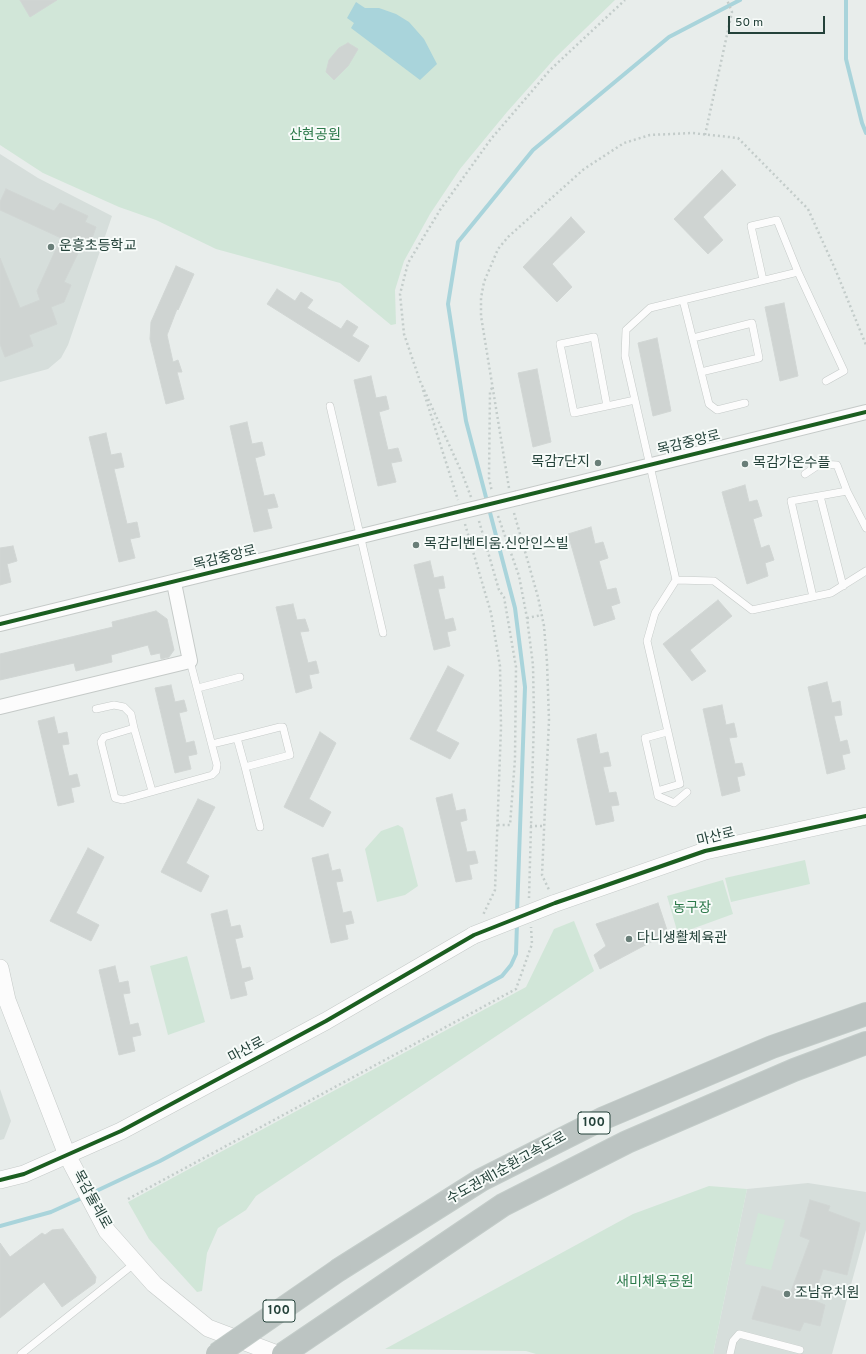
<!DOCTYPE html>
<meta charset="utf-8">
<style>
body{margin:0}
#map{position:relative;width:866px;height:1354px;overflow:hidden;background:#e8edeb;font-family:Overpass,sans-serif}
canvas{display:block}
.scale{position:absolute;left:728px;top:16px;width:97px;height:18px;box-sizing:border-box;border:2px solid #24423a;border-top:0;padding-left:5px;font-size:12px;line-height:14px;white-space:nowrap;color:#24423a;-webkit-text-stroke:3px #f7fbf9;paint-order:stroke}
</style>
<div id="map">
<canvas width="866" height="1354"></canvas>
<div class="scale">50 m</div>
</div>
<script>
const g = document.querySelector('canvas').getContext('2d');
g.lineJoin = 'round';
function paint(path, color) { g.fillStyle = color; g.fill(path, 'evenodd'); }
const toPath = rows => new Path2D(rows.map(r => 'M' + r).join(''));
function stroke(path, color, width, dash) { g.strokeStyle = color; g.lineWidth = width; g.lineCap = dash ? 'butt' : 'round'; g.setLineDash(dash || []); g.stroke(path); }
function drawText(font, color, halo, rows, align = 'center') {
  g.font = font + ' Overpass,"Noto Sans KR",sans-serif'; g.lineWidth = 4; g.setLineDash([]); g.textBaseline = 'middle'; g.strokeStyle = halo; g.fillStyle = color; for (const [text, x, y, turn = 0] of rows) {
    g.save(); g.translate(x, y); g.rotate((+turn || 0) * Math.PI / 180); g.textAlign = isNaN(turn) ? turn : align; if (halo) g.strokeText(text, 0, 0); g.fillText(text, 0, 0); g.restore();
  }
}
const built = toPath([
 [0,154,38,178,112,216,68,345,61,358,48,369,0,382],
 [0,1089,11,1121,4,1139,0,1140],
 [808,1183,866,1192,866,1230,832,1354,713,1354,747,1189]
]);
const green = toPath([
 [0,0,615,0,556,57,507,112,460,169,430,214,404,261,395,290,396,324,391,325,340,283,216,249,156,220,119,207,43,173,0,145],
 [398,825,403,828,418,886,405,895,377,902,365,849,381,831],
 [805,860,810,884,731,902,725,878],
 [723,880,733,914,678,934,667,896],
 [574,921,594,971,256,1196,246,1210,218,1228,207,1253,202,1291,197,1292,149,1239,128,1202,526,987,554,929],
 [187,956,205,1022,168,1035,150,966],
 [709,1186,747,1189,713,1354,536,1354,526,1351,385,1349,633,1214],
 [758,1213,785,1220,771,1270,745,1264]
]);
const water = toPath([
 [356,2,365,8,379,8,396,14,409,22,424,39,437,64,420,80,351,28,354,23,347,18]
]);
const stream = toPath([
 [846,0,846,59,862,123,866,133],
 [517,913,525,687,515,608,466,421,448,304,458,242,533,150,669,37,740,0],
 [92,1193,160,1161,502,976,511,965,516,954,517,923],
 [0,1226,51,1212,84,1197]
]);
const building = toPath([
 [20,0,57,0,30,17,20,0],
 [348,43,358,49,348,66,334,80,326,72,329,60,339,48,348,43],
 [722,170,736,185,703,217,723,240,708,254,674,219,722,170],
 [6,189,54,211,60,203,88,216,85,222,96,227,87,252,81,247,64,282,71,285,64,302,51,307,57,324,29,335,33,346,5,357,0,344,0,258,20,308,40,300,37,291,61,238,0,210,0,202,6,189],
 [571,217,585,232,552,264,572,287,557,302,523,267,571,217],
 [176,266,194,274,178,310,177,309,167,335,173,362,178,360,182,372,177,372,184,399,166,404,150,339,151,322,176,266],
 [277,289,295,301,301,292,313,300,307,308,341,329,347,320,358,327,352,336,369,346,359,362,267,304,277,289],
 [784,303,798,376,780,381,765,307,784,303],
 [657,338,671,411,653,416,638,343,657,338],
 [537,369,551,442,533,447,518,373,537,369],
 [371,376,376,398,386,396,389,409,379,412,388,450,398,448,402,461,391,463,396,482,378,486,354,380,371,376],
 [247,422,252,444,262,442,265,455,255,458,264,496,274,494,278,507,267,509,272,528,254,532,230,426,247,422],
 [106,433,111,455,121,453,124,467,114,469,127,524,137,522,140,537,130,539,135,558,119,562,89,437,106,433],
 [745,485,749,502,757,500,762,516,753,519,761,548,769,545,774,560,765,563,768,576,747,584,722,492,745,485],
 [591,527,595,544,603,542,608,558,599,561,607,590,616,588,620,603,611,606,615,619,594,626,568,534,591,527],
 [13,546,17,561,7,564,11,582,0,585,0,548,13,546],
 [430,561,434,578,443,576,445,588,438,589,445,620,453,618,456,630,447,632,450,646,434,650,414,565,430,561],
 [718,600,732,616,690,650,706,671,692,681,663,644,718,600],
 [293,604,297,620,305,619,309,631,300,632,308,663,316,661,319,673,309,675,312,688,296,693,276,607,293,604],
 [156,611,167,619,174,650,169,657,161,659,160,653,151,655,148,645,111,655,112,662,76,671,74,663,0,680,0,654,113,627,112,622,156,611],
 [448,666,464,675,436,731,459,743,450,759,410,739,448,666],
 [827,682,832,703,840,701,842,715,834,716,840,742,847,740,850,753,842,755,845,769,827,774,808,687,827,682],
 [171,685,175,702,184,700,187,711,179,713,186,743,194,741,197,754,188,756,191,769,175,773,155,688,171,685],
 [722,705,726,725,734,723,737,737,729,738,735,764,742,763,745,775,737,777,740,791,722,796,703,709,722,705],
 [54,717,58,734,67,732,69,744,62,745,69,776,77,774,80,786,71,788,74,802,58,806,38,721,54,717],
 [320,732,336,743,309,799,331,812,323,827,284,807,320,732],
 [596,734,600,754,608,752,611,766,603,767,609,793,616,792,619,805,611,806,614,821,596,825,577,739,596,734],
 [452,794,456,811,465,809,467,820,460,822,467,852,475,851,478,863,469,865,472,879,456,882,436,798,452,794],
 [198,799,215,807,186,863,209,876,201,892,161,872,198,799],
 [88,848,104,857,76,913,99,925,91,941,50,921,88,848],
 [328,854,332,871,340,869,343,881,336,882,343,913,351,911,354,923,345,925,348,939,331,943,312,858,328,854],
 [658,903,668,933,600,969,594,955,606,946,596,924,658,903],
 [227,910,231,927,240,925,243,937,235,939,242,969,250,967,253,979,244,982,247,995,231,999,211,914,227,910],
 [115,966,119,983,128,981,130,993,123,994,130,1025,138,1023,141,1035,132,1037,135,1051,119,1055,99,970,115,966],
 [810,1200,830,1206,828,1211,860,1223,847,1275,823,1269,813,1300,825,1305,820,1326,804,1322,800,1331,752,1319,762,1286,790,1294,810,1240,800,1236,810,1200],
 [63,1229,96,1277,95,1283,62,1307,44,1282,0,1318,0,1243,10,1257,42,1233,45,1235,52,1230,63,1229]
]);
const path = toPath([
 [705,135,732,12,727,0],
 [492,388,490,391,489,478,492,492],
 [423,390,458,500],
 [509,488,481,316,481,298,484,282,498,249,508,237,584,169,624,143,650,135,692,133,738,138,808,209,836,271,866,345],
 [471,497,462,473,420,381,404,334,400,294,408,263,440,210,491,139,550,70,625,0],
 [514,513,538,597,544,626,547,662,549,720,542,875,550,892],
 [498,516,519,576,527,618,533,665,534,717,529,898],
 [479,521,499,590,504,597,516,667,515,759,510,825,497,825],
 [465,524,491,613,500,666,501,727,495,890,483,915],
 [527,618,542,615],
 [530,826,544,826],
 [128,1199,516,989,532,944,531,927]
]);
const service = toPath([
 [763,280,751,226,777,220,798,272],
 [683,300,709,404,717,410,745,403],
 [693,338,752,323,759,358,701,372],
 [826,381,844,371,798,272,650,308,626,330,625,356,676,580,714,581,752,610,831,593,866,571],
 [330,406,383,633],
 [607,406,594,337,560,344,574,413,607,406,635,400],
 [805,474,820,464,837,465,847,491,866,528],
 [820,496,843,586],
 [676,580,655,613,647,641,680,784,657,791,658,796,674,803,687,792],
 [813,597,791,501,847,491],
 [198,688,240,677],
 [96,709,114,705,124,707,131,714,134,728],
 [212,744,237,738,280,727,283,727,290,755,245,767,237,738],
 [245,767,260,827],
 [152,791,134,728,104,737,101,742,115,798,123,800,212,775,216,771,217,765,190,661],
 [657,791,645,738,667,732],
 [21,1354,135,1263],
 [730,1354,733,1341,739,1334,800,1350]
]);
const minor = toPath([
 [518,498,866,412],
 [0,624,456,513],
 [0,707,190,661,174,583]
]);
const tertiary = toPath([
 [553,904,705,851,866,816],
 [0,968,7,1000,67,1155,107,1231,154,1284,208,1328,277,1354],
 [0,1180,24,1174,121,1131,326,1021,474,935]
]);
const motorway = toPath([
 [340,1269,481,1180,604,1118,772,1047,866,1014],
 [283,1354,503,1205,627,1142,794,1070,866,1043]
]);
const minorBridge = toPath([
 [456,513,518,498]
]);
const tertiaryBridge = toPath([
 [474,935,553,904]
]);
const motorwayBridge = toPath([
 [217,1354,340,1269]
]);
const cycleway = toPath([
 [0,624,866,412],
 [0,1180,24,1174,121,1131,326,1021,474,935,555,903,705,851,866,816]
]);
const markers = [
 [51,247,4,"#697e78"],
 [598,463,4,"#697e78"],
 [745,464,4,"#697e78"],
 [416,545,4,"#697e78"],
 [629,939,4,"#697e78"],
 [787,1294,4,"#697e78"]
];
const shields = [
 [594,1123,32],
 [279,1311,32]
];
const shieldNames = [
 ["100",594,1123],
 ["100",279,1311]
];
const parkNames = [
 ["산현공원",315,136],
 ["농구장",692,909],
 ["새미체육공원",655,1283]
];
const poiNames = [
 ["운흥초등학교",59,247],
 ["목감7단지",590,463,"right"],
 ["목감가온수플",753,464],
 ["목감리벤티움.신안인스빌",424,545],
 ["다니생활체육관",637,939],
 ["조남유치원",795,1294]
];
const streetNames = [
 ["목감중앙로",689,444,-14],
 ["목감중앙로",225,559,-14],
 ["마산로",716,838,-14],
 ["마산로",247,1051,-28],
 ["수도권제1순환고속도로",507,1169,-29],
 ["목감둘레로",91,1200,61]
];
paint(built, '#d6dedb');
paint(green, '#d1e6d8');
paint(water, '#a9d4db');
stroke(stream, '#a9d4db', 4);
paint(building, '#cfd4d2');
stroke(building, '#d1d6d4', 1);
stroke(service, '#c5cac8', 8);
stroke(minor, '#c5cac8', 16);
stroke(tertiary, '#c5cac8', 18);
stroke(motorway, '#c3ccc9', 24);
stroke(path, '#c3ccca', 2.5, [2, 3]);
stroke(service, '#fcfcfc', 7);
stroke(minor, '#fcfcfc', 14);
stroke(tertiary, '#fcfcfc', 17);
stroke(motorway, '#bcc4c2', 22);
stroke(minorBridge, '#c5cac8', 16, []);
stroke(tertiaryBridge, '#c5cac8', 18, []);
stroke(motorwayBridge, '#c3ccc9', 24, []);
stroke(minorBridge, '#fcfcfc', 14);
stroke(tertiaryBridge, '#fcfcfc', 17);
stroke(motorwayBridge, '#bcc4c2', 22);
stroke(cycleway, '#1b5e20', 4);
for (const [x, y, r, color] of markers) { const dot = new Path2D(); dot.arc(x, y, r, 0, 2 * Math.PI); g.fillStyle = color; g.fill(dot); stroke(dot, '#f7fbf9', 1.5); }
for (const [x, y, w] of shields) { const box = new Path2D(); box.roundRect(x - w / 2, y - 11, w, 22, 3); g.fillStyle = '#f7fbf9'; g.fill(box); stroke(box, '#24423a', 1); }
drawText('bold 13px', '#24423a', null, shieldNames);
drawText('14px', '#2d7a4b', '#f7fbf9', parkNames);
drawText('14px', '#24423a', '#f7fbf9', poiNames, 'left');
drawText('14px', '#24423a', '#f7fbf9', streetNames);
</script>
